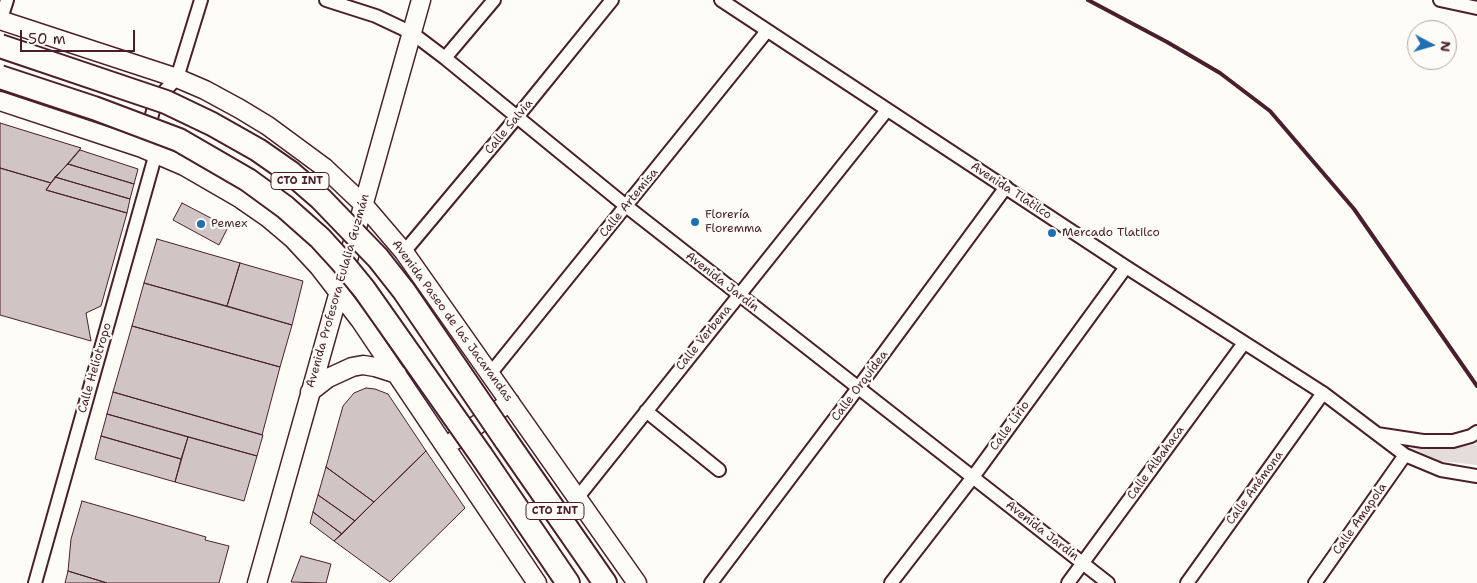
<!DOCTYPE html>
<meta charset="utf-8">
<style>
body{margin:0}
#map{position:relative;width:1477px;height:583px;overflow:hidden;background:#fdfcf7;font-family:"Shantell Sans",sans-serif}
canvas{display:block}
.north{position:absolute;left:1407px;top:20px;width:50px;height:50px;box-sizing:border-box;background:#fdfcf7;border:1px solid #b5a4a5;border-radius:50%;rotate:96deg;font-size:14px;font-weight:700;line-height:20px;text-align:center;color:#4a1f2b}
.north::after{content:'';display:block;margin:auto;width:18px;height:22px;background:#1f6fb2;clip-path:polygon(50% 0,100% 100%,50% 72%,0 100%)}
.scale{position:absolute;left:20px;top:30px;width:115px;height:22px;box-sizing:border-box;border:2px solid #4a1f2b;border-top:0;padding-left:6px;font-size:15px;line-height:18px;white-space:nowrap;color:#4a1f2b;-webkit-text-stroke:4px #fdfcf7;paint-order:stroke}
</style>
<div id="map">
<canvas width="1477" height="583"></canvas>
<div class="north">N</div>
<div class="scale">50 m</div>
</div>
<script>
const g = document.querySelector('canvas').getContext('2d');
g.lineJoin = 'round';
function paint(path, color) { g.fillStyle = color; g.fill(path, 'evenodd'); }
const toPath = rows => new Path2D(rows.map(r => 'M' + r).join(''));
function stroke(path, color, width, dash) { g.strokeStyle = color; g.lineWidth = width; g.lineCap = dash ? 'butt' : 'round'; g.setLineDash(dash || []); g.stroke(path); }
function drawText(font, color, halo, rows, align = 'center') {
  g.font = font + ' "Shantell Sans",sans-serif'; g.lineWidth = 4.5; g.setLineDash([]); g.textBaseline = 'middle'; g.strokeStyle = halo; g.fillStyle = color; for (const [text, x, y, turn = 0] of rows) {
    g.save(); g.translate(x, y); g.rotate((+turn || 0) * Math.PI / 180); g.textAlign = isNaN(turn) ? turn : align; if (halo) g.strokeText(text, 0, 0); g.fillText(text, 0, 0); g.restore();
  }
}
const green = toPath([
 [1477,444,1477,465,1440,461,1408,446,1446,449]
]);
const building = toPath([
 [0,123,81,148,51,183,0,168,0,123],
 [80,150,138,169,134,184,68,164,80,150],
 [68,164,134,184,130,199,55,177,68,164],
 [0,168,51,183,46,190,127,213,101,306,86,313,91,341,0,315,0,168],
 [55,177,130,199,127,213,46,190,55,177],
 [182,203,228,227,219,245,173,220,182,203],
 [157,239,240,263,227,306,144,283,157,239],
 [240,263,303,281,292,325,227,306,240,263],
 [144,283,292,325,280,367,132,326,144,283],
 [132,326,280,367,262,435,113,392,132,326],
 [366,388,375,389,388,394,426,451,374,502,326,467,343,406,354,393,366,388],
 [113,392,263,435,257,456,107,414,113,392],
 [107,414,188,437,181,459,101,436,107,414],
 [101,436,181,459,175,482,95,459,101,436],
 [188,437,257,456,244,501,175,482,188,437],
 [426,451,465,508,390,582,334,541,426,451],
 [326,467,374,502,355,521,318,495,326,467],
 [318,495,355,521,342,534,313,512,318,495],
 [82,501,206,537,205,540,229,546,219,583,107,583,68,571,71,539,82,501],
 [313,512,342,534,334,541,310,523,313,512],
 [301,556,331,564,326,583,291,582,301,556],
 [68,571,107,583,65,583,68,571]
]);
const minor = toPath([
 [326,0,376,16,412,33,445,58,626,206,1108,583],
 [721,0,1126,267,1323,393,1405,455,1441,470,1477,476],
 [1440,0,1477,8],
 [0,22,7,0],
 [445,58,494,0],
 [147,133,156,100,177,78,201,0],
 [404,252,517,117,612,0],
 [490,374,767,31],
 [646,411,719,470],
 [1377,434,1423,441,1453,441,1471,436,1477,432],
 [578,497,887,110],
 [35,583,156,153],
 [711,583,858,388,1006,187],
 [891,583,973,477,1126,267],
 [1068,583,1244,343],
 [1187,583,1323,393],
 [1315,583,1405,455]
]);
const secondary = toPath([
 [0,20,177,78,205,90,240,109,268,126,325,168,363,204,404,252,637,583],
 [0,101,142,148,184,166,241,199,267,217,293,239,319,267,360,320,537,583],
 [310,392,328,378,352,367,363,365,375,367,397,374],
 [455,440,510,402],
 [257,583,421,0]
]);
const motorway = toPath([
 [505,439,605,583],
 [481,455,568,583]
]);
const rail = toPath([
 [1088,0,1167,42,1220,73,1270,111,1354,209,1477,386]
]);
const motorwayBridge = toPath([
 [0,46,166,102,212,124,258,150,291,173,321,199,378,258,404,291,505,439],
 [0,77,94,108,179,140,248,180,285,207,320,238,341,261,364,289,481,455]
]);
const markers = [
 [695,222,5,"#1f6fb2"],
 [201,224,5,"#1f6fb2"],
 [1052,233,5,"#1f6fb2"]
];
const shields = [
 [300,181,58],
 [555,511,58]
];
const shieldNames = [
 ["CTO INT",300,181],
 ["CTO INT",555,511]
];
const streetNames = [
 ["Calle Salvia",509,127,-50],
 ["Avenida Tlatilco",1011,191,33],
 ["Calle Artemisa",629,203,-51],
 ["Avenida Jardín",722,282,38],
 ["Avenida Profesora Eulalia Guzmán",338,291,-74],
 ["Avenida Paseo de las Jacarandas",452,321,54],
 ["Calle Verbena",704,338,-51],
 ["Calle Heliotropo",95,368,-74],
 ["Calle Orquídea",860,386,-53],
 ["Calle Lirio",1010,426,-54],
 ["Calle Albahaca",1156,463,-54],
 ["Calle Anémona",1255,488,-54],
 ["Calle Amapola",1360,519,-55],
 ["Avenida Jardín",1042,531,38]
];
const poiNames = [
 ["Florería",705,215],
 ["Floremma",705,229],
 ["Pemex",211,224],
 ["Mercado Tlatilco",1062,233]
];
paint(green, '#e3dcda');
paint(building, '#d0c5c4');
stroke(building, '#4a1f2b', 1);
stroke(minor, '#4a1f2b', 16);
stroke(secondary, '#4a1f2b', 21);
stroke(motorway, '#4a1f2b', 26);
stroke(minor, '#fdfcf7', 12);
stroke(secondary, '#fdfcf7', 18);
stroke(motorway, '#fdfcf7', 22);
stroke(rail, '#4a1f2b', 4);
stroke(motorwayBridge, '#4a1f2b', 26, []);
stroke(motorwayBridge, '#fdfcf7', 22);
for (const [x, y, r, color] of markers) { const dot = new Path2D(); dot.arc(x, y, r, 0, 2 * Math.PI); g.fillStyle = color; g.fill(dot); stroke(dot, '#fdfcf7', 2); }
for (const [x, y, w] of shields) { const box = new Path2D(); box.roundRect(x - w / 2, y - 8.5, w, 17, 4); g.fillStyle = '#fdfcf7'; g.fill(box); stroke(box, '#4a1f2b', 1); }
drawText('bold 11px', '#4a1f2b', null, shieldNames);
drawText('12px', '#4a1f2b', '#fdfcf7', streetNames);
drawText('12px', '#4a1f2b', '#fdfcf7', poiNames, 'left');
</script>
